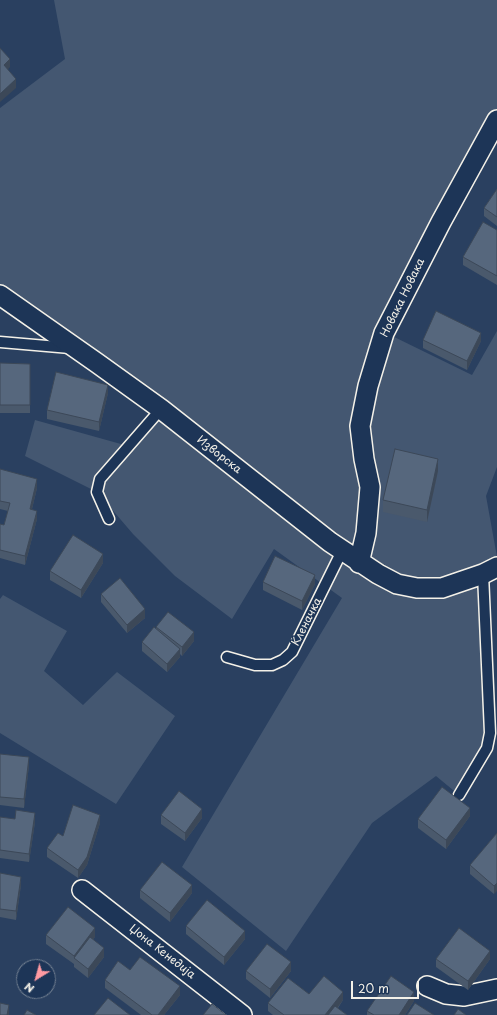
<!DOCTYPE html>
<meta charset="utf-8">
<style>
body{margin:0}
#map{position:relative;width:497px;height:1015px;overflow:hidden;background:#2a4060;font-family:"Playpen Sans",sans-serif}
canvas{display:block}
.north{position:absolute;left:16px;top:959px;width:40px;height:40px;box-sizing:border-box;background:#1d3557;border:1px solid #738091;border-radius:50%;rotate:217deg;font-size:11px;font-weight:700;line-height:16px;text-align:center;color:#f4f1e8}
.north::after{content:'';display:block;margin:auto;width:14px;height:18px;background:#ff9aa2;clip-path:polygon(50% 0,100% 100%,50% 72%,0 100%)}
.scale{position:absolute;left:351px;top:981px;width:68px;height:18px;box-sizing:border-box;border:2px solid #f4f1e8;border-top:0;padding-left:5px;font-size:12px;line-height:14px;white-space:nowrap;color:#f4f1e8;-webkit-text-stroke:3px #1d3557;paint-order:stroke}
</style>
<div id="map">
<canvas width="497" height="1015"></canvas>
<div class="north">N</div>
<div class="scale">20 m</div>
</div>
<script>
const g = document.querySelector('canvas').getContext('2d');
g.lineJoin = 'round';
function paint(path, color) { g.fillStyle = color; g.fill(path, 'evenodd'); }
const toPath = rows => new Path2D(rows.map(r => 'M' + r).join(''));
function stroke(path, color, width, dash) { g.strokeStyle = color; g.lineWidth = width; g.lineCap = dash ? 'butt' : 'round'; g.setLineDash(dash || []); g.stroke(path); }
function drawText(font, color, halo, rows, align = 'center') {
  g.font = font + ' "Playpen Sans",sans-serif'; g.lineWidth = 3; g.setLineDash([]); g.textBaseline = 'middle'; g.strokeStyle = halo; g.fillStyle = color; for (const [text, x, y, turn = 0] of rows) {
    g.save(); g.translate(x, y); g.rotate((+turn || 0) * Math.PI / 180); g.textAlign = isNaN(turn) ? turn : align; if (halo) g.strokeText(text, 0, 0); g.fillText(text, 0, 0); g.restore();
  }
}
const green = toPath([
 [54,0,497,0,497,126,384,332,472,375,497,331,497,467,486,496,497,557,497,567,483,574,490,733,459,795,436,776,372,823,286,951,182,867,342,598,274,549,232,619,175,576,133,534,97,492,25,456,35,420,128,446,161,409,0,295,0,108,65,59],
 [3,595,67,631,44,671,83,705,117,672,175,716,116,804,0,733,0,599]
]);
const service = toPath([
 [0,342,70,348],
 [109,519,97,492,100,479,161,409],
 [227,657,255,665,272,665,283,660,292,652,342,551],
 [459,795,487,748,490,733,483,574]
]);
const minor = toPath([
 [0,295,97,363,161,409,330,542,378,574,397,584,417,588,442,588,483,574,497,567],
 [359,563,366,533,370,487,364,459,360,426,368,386,384,333,441,222,497,120],
 [82,890,242,1015],
 [427,986,446,994,464,996,497,989]
]);
const wall = toPath([
 [497,189,497,226,484,216,484,208],
 [497,230,497,285,463,265,463,257],
 [423,340,481,341,467,370,423,348],
 [0,363,30,364,30,413,0,413],
 [108,393,99,431,47,419,47,410],
 [0,469,37,488,32,509,37,519,25,565,0,558,0,524,4,525,8,511,0,509],
 [438,471,427,522,383,512,383,500],
 [103,563,81,598,50,580,50,571],
 [263,582,315,584,302,610,263,590],
 [101,594,145,618,127,633,101,602],
 [156,627,194,641,182,656,180,654,180,657,167,672,142,651,142,642,156,629],
 [0,754,29,765,24,808,0,805],
 [161,815,202,818,185,841,161,824],
 [470,816,446,849,418,828,418,819],
 [0,817,35,822,29,862,0,858],
 [100,823,87,865,78,878,47,857,47,848],
 [497,833,494,894,470,874,470,865],
 [0,873,21,885,16,920,0,917],
 [140,890,192,893,170,922,140,898],
 [186,926,245,939,224,965,186,934],
 [46,935,95,937,93,939,104,957,88,978,74,967,74,964,46,944],
 [436,959,490,959,468,990,436,967],
 [130,970,180,995,164,1015,141,1015,105,988,105,980],
 [246,971,291,971,270,998,246,979],
 [309,994,343,1000,338,1008,347,1015,273,1015,268,1011,268,1003],
 [414,1001,405,1015,367,1015,367,1011]
]);
const shadedWall = toPath([
 [10,59,10,67,4,74,4,65],
 [16,79,16,88,0,102,0,94],
 [481,333,481,341,467,370,467,361],
 [108,385,108,393,99,431,99,422],
 [438,459,438,471,427,522,427,510],
 [37,479,37,488,30,517,30,509],
 [37,511,37,519,25,565,25,556],
 [103,554,103,563,81,598,81,590],
 [315,575,315,584,302,610,302,601],
 [145,609,145,618,127,633,127,625],
 [194,632,194,641,182,656,182,647],
 [180,649,180,657,167,672,167,664],
 [29,757,29,765,24,808,24,799],
 [470,808,470,816,446,849,446,840],
 [202,809,202,818,185,841,185,833],
 [35,813,35,822,29,862,29,854],
 [100,815,100,823,87,865,78,878,78,870],
 [21,877,21,885,16,920,16,911],
 [497,883,497,891,494,894,494,886],
 [192,885,192,893,170,922,170,913],
 [95,928,95,937,77,960,74,958,74,964,74,956],
 [245,931,245,939,224,965,224,957],
 [104,948,104,957,88,978,88,969],
 [490,951,490,959,468,990,468,981],
 [291,962,291,971,270,998,270,989],
 [180,986,180,995,164,1015,158,1015],
 [343,992,343,1000,332,1015,325,1015],
 [414,992,414,1001,405,1015,399,1015],
 [9,1005,9,1015,7,1015]
]);
const building = toPath([
 [0,48,10,59,4,65,16,79,0,94,0,48],
 [497,189,497,217,484,208,497,189],
 [483,222,497,230,497,276,463,257,483,222],
 [436,311,481,333,467,361,423,340,436,311],
 [0,363,30,364,30,405,0,405,0,363],
 [56,372,108,385,99,422,47,410,56,372],
 [395,449,438,459,427,510,383,500,395,449],
 [0,469,37,479,30,509,37,511,25,556,0,550,0,524,4,525,10,503,0,501,0,469],
 [73,535,103,554,81,590,50,571,73,535],
 [275,556,315,575,302,601,263,582,275,556],
 [120,578,145,609,127,625,101,594,120,578],
 [168,612,194,632,182,647,156,627,168,612],
 [154,627,180,649,167,664,142,642,154,627],
 [0,754,29,757,24,799,0,797,0,754],
 [442,787,470,808,446,840,418,819,442,787],
 [179,791,202,809,185,833,161,815,179,791],
 [73,805,100,815,87,857,78,870,47,848,58,833,63,836,73,805],
 [16,810,35,813,29,854,0,850,0,817,15,819,16,810],
 [497,833,497,883,494,886,470,865,497,833],
 [162,862,192,885,170,913,140,890,162,862],
 [0,873,21,877,16,911,0,909,0,873],
 [207,900,245,931,224,957,186,926,207,900],
 [68,907,95,928,74,956,46,935,68,907],
 [459,928,490,951,468,981,436,959,459,928],
 [90,937,104,948,88,969,74,958,90,937],
 [267,944,291,962,270,989,246,971,267,944],
 [140,957,180,986,158,1015,152,1015,105,980,118,961,130,970,140,957],
 [324,976,343,992,325,1015,284,1015,268,1003,288,978,309,994,324,976],
 [391,976,414,992,399,1015,374,1015,367,1011,391,976],
 [108,998,130,1015,94,1015,108,998],
 [0,1003,9,1005,7,1015,0,1015,0,1003],
 [415,1003,434,1015,407,1015,415,1003],
 [212,1004,226,1015,203,1015,212,1004],
 [335,1006,347,1015,328,1015,335,1006],
 [458,1009,466,1015,454,1015,458,1009],
 [27,1010,36,1015,24,1015,27,1010]
]);
const streetNames = [
 ["Новака Новака",403,298,-64],
 ["Изворска",219,455,38],
 ["Кленачка",307,622,-63],
 ["Џона Кенедија",162,952,38]
];
paint(green, '#445771');
stroke(service, '#f4f1e8', 13);
stroke(minor, '#f4f1e8', 22);
stroke(service, '#1d3557', 10);
stroke(minor, '#1d3557', 19);
paint(wall, '#4a596c');
paint(shadedWall, '#3c4858');
paint(building, '#56677d');
stroke(building, '#3c4858', 1);
drawText('11px', '#f4f1e8', '#1d3557', streetNames);
</script>
